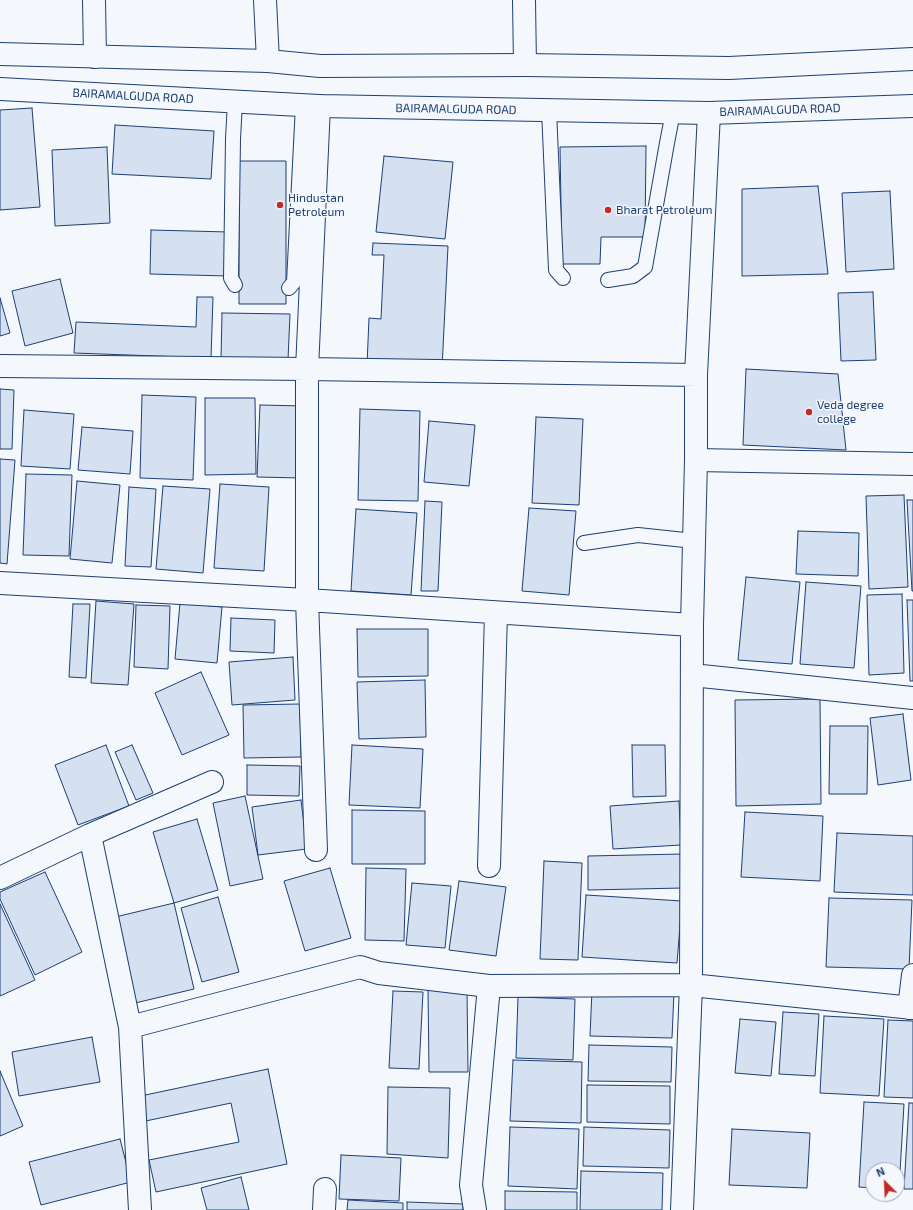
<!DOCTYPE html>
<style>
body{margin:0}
#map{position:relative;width:913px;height:1210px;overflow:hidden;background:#f4f7fb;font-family:"Exo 2",sans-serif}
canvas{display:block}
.north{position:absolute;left:865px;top:1162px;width:40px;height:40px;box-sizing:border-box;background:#f4f7fb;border:1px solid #9eadc5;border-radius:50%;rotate:336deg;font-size:11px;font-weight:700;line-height:16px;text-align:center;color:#1d3f73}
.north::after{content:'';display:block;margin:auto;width:14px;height:18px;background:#c62828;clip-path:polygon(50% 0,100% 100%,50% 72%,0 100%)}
</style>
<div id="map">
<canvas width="913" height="1210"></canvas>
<div class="north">N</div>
</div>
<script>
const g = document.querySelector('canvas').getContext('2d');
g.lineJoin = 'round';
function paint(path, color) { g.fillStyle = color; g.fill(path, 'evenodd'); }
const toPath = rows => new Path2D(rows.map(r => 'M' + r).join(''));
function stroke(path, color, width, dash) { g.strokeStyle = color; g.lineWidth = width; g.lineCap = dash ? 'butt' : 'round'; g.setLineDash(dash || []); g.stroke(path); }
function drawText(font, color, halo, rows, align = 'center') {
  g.font = font + ' "Exo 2",sans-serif'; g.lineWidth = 3; g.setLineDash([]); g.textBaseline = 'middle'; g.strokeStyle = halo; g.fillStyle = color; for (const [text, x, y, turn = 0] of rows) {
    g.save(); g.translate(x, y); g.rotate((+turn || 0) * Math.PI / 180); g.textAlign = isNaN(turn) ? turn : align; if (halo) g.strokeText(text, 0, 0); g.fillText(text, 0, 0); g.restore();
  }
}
const building = toPath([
 [32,108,40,207,0,210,0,110,32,108],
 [115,125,214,131,211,179,112,174,115,125],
 [646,146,645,237,601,237,600,264,562,264,560,147,646,146],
 [107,147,110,223,55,226,52,150,107,147],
 [384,156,453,162,445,239,376,232,384,156],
 [239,161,286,161,286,304,239,304,239,161],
 [818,186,828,274,742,276,742,189,818,186],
 [890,191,894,269,846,272,842,193,890,191],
 [151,230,229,232,228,276,150,274,151,230],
 [373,243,448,246,442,369,367,365,369,318,381,319,384,255,372,255,373,243],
 [60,279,73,333,25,346,12,291,60,279],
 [873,292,876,360,841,361,838,293,873,292],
 [197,297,213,297,211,358,74,353,76,322,196,327,197,297],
 [0,298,10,333,0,336,0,298],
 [222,313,290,314,288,360,221,360,222,313],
 [746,369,838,374,846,450,743,445,746,369],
 [0,389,14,390,12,449,0,449,0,389],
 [142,395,196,397,193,480,140,478,142,395],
 [205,398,255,398,256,474,205,475,205,398],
 [260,405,304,406,302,478,257,477,260,405],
 [360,409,420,411,418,501,358,500,360,409],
 [24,410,74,414,70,469,21,466,24,410],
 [536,417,583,419,579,505,532,503,536,417],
 [429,421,475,425,469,486,424,482,429,421],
 [82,427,133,431,130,474,78,470,82,427],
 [0,459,15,460,7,564,0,563,0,459],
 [26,474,72,475,69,556,23,555,26,474],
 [77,481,120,485,112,563,70,559,77,481],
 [220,484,269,487,264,571,214,568,220,484],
 [163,486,210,489,203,573,156,569,163,486],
 [129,487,156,489,151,567,125,566,129,487],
 [904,495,908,587,869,589,866,496,904,495],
 [907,500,913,500,913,591,912,591,907,500],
 [425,501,442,502,438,591,421,591,425,501],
 [529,508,576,511,569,595,522,591,529,508],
 [356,509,417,513,411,595,351,591,356,509],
 [798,531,859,533,858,576,796,574,798,531],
 [746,577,800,582,792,664,738,660,746,577],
 [806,582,861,586,854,668,800,664,806,582],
 [902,594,904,673,869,675,867,595,902,594],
 [907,600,913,600,913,681,910,681,907,600],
 [96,601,134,604,128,685,91,683,96,601],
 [180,603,222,607,217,663,175,659,180,603],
 [73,604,90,604,86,678,69,677,73,604],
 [136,605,170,606,168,669,134,667,136,605],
 [231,618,275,620,274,653,230,651,231,618],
 [357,629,428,629,428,676,358,677,357,629],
 [293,657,295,700,232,705,229,662,293,657],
 [201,672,229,735,182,755,155,693,201,672],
 [425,680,426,737,359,739,357,682,425,680],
 [820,699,821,804,736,806,735,700,820,699],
 [300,704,301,757,244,758,243,705,300,704],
 [903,714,911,780,878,785,870,718,903,714],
 [830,726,868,726,867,794,829,794,830,726],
 [106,745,129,806,78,825,55,765,106,745],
 [132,745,153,793,136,800,115,752,132,745],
 [352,745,423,749,420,808,349,805,352,745],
 [632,745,665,745,666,796,633,797,632,745],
 [247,765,300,766,299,796,247,795,247,765],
 [245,796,263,879,230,886,213,803,245,796],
 [301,800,307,849,258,855,252,807,301,800],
 [679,801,681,845,613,849,610,806,679,801],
 [352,810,425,811,425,864,352,864,352,810],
 [745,812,823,816,820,881,741,877,745,812],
 [197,819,218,890,174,903,153,832,197,819],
 [837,833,913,836,913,895,834,892,837,833],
 [683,854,683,888,588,890,588,856,683,854],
 [544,861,582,863,578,960,540,959,544,861],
 [330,868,351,938,305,951,284,881,330,868],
 [366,868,406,869,404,941,365,940,366,868],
 [45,872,82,952,35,975,0,899,0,892,45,872],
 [459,881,506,887,496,956,449,950,459,881],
 [412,883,451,886,445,948,406,945,412,883],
 [586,895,682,901,677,963,582,957,586,895],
 [218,897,239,972,202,982,181,908,218,897],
 [829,898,912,900,909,969,826,967,829,898],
 [174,903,194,989,131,1004,111,918,174,903],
 [0,904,35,980,0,996,0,904],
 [467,989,468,1072,429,1072,428,990,467,989],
 [592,990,674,992,672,1038,590,1036,592,990],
 [393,991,423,992,419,1069,389,1068,393,991],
 [518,997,575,999,573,1060,516,1058,518,997],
 [783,1012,819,1014,815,1076,779,1074,783,1012],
 [824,1016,884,1019,879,1096,820,1093,824,1016],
 [740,1019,776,1022,771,1076,735,1073,740,1019],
 [888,1020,913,1021,913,1098,884,1097,888,1020],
 [92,1037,100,1082,19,1096,12,1052,92,1037],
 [589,1045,672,1047,671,1082,588,1081,589,1045],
 [513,1060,582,1062,581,1123,510,1121,513,1060],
 [268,1069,287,1164,156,1192,149,1160,239,1142,231,1103,141,1122,136,1097,268,1069],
 [0,1071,23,1126,0,1136,0,1071],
 [587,1085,670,1086,670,1124,587,1122,587,1085],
 [388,1087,450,1088,448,1158,387,1154,388,1087],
 [864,1102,904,1104,899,1189,897,1189,897,1170,873,1170,873,1188,859,1187,864,1102],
 [909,1103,913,1103,913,1189,904,1189,909,1103],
 [510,1127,579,1129,577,1189,508,1186,510,1127],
 [584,1127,670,1130,669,1168,583,1166,584,1127],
 [732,1129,810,1133,807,1188,729,1185,732,1129],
 [120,1139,131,1182,41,1205,29,1162,120,1139],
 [341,1155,401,1158,399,1201,339,1199,341,1155],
 [581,1171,663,1173,662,1210,580,1210,581,1171],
 [241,1177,249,1210,207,1210,201,1188,241,1177],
 [505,1191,577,1192,577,1210,505,1210,505,1191],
 [348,1200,403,1203,403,1210,347,1210,348,1200],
 [407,1202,463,1204,463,1210,407,1210,407,1202]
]);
const lane = toPath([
 [549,110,556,270,563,278],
 [608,280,633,276,645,267,667,143,673,112],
 [235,285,231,278,233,139,235,102],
 [289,288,294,282,303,105],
 [584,543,638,535,694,541]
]);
const street = toPath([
 [94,0,95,57],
 [265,0,268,61],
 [524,0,525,65],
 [0,366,307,369,696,375],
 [696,460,913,464],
 [0,583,307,600,692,625],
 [692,675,913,698],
 [90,835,130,1027],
 [316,850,307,600,307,369,319,106],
 [489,866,496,613],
 [0,878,90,835,212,782],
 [909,1008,913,975],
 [140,1210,130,1027,360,967,379,973,489,986,691,985,692,625,696,460,696,375,709,113],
 [324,1210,325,1189],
 [475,1210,471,1185,489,986],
 [682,1210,691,985,913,1008]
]);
const primary = toPath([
 [0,54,268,61,320,66,525,65,729,68,913,59],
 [0,89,319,106,709,113,913,106]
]);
const markers = [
 [280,205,4,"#c62828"],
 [608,210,4,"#c62828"],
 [809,412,4,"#c62828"]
];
const streetNames = [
 ["BAIRAMALGUDA ROAD",133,96,3],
 ["BAIRAMALGUDA ROAD",456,109,1],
 ["BAIRAMALGUDA ROAD",780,110,-2]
];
const poiNames = [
 ["Hindustan",288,198],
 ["Petroleum",288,212],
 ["Bharat Petroleum",616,210],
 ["Veda degree",817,405],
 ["college",817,419]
];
paint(building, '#d5e0f0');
stroke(building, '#1d3f73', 1);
stroke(lane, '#1d3f73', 16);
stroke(street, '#1d3f73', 24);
stroke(primary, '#1d3f73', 24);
stroke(lane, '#f4f7fb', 14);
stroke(street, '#f4f7fb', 22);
stroke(primary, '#f4f7fb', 22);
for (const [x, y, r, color] of markers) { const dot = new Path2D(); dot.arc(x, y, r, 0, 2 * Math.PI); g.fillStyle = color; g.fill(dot); stroke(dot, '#f4f7fb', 1.5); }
drawText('12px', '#1d3f73', '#f4f7fb', streetNames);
drawText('12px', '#1d3f73', '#f4f7fb', poiNames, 'left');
</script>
